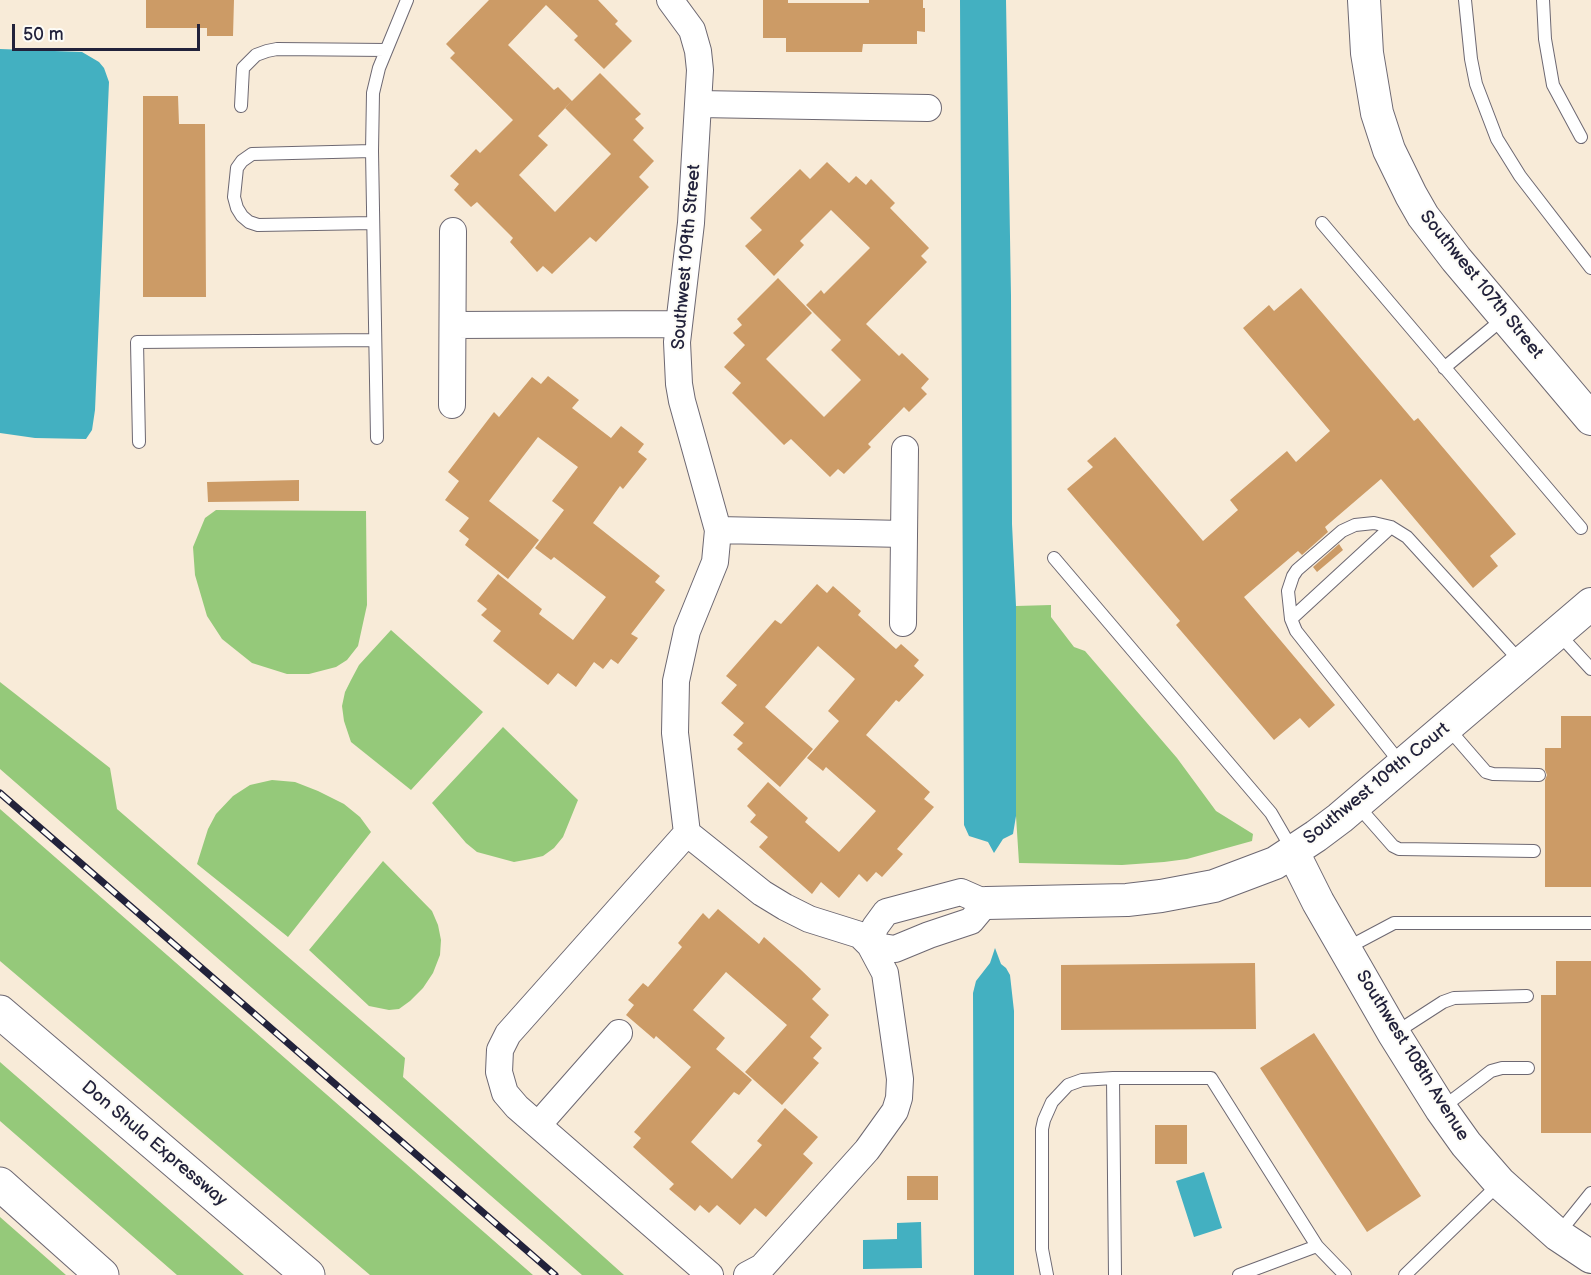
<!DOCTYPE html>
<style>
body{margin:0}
#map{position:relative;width:1591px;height:1275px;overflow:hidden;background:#f8ebd8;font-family:"Balsamiq Sans",sans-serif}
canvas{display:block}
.scale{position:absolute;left:12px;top:24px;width:188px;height:27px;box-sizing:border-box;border:3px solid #22223b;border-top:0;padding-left:8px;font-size:18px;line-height:21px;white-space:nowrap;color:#22223b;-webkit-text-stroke:4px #fdfcf7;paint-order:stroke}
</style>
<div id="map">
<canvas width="1591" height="1275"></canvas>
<div class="scale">50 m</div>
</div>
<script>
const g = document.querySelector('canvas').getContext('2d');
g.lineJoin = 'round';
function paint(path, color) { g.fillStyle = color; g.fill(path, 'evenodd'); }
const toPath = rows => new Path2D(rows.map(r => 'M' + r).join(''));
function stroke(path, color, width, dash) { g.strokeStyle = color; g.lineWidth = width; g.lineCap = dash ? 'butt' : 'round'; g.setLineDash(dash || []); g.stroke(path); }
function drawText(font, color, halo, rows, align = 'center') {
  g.font = font + ' "Balsamiq Sans",sans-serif'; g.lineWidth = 4.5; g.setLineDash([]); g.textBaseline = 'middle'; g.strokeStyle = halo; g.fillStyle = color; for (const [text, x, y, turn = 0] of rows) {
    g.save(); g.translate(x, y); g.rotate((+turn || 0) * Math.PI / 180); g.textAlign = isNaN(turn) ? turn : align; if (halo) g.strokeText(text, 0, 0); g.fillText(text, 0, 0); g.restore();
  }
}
const green = toPath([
 [216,510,366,511,367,605,358,646,347,660,336,667,309,674,287,674,252,663,222,639,207,616,195,575,193,547,205,518],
 [1051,605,1051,617,1074,647,1085,651,1177,758,1216,811,1253,834,1252,841,1187,859,1164,862,1122,865,1019,863,1016,816,1016,606],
 [391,630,483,712,411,790,351,742,344,721,342,706,345,692,351,680,359,665],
 [0,682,110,768,117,809,405,1058,403,1077,624,1275,582,1275,0,769],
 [503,727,578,800,563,837,554,848,543,856,530,859,514,862,477,852,466,843,432,803],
 [272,780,295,782,318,791,344,804,360,817,371,832,288,937,197,864,208,829,216,814,233,796,250,785],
 [0,809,533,1275,370,1275,0,961],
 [383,861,432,911,438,925,441,940,440,955,433,973,423,988,410,1001,399,1009,389,1010,369,1006,309,950],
 [0,1062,244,1275,177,1275,0,1121],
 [0,1217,66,1275,0,1275]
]);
const water = toPath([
 [960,0,1006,0,1011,296,1012,524,1016,606,1016,816,1013,834,1003,839,994,853,988,842,969,836,964,825],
 [0,49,82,52,99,62,104,68,109,82,95,410,92,430,86,439,35,438,0,433],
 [995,948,1001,964,1006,968,1010,975,1014,1011,1014,1275,974,1275,973,993,976,981,990,963],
 [1204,1172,1222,1228,1194,1237,1176,1181],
 [921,1222,922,1268,863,1269,863,1240,897,1239,897,1223]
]);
const building = toPath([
 [146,0,234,0,233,36,207,36,207,28,146,28],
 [489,0,598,0,618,21,615,24,632,41,604,69,574,40,578,36,546,5,508,45,554,90,558,87,572,101,538,136,548,145,519,175,555,212,611,154,565,108,600,73,641,114,635,119,644,128,633,140,654,161,639,177,649,187,596,242,590,237,552,274,543,266,537,272,510,242,513,238,477,202,471,207,454,190,459,184,450,176,476,149,480,153,513,120,450,58,455,53,446,44],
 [763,0,788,0,788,3,869,3,869,0,923,0,923,8,925,8,925,32,917,31,917,44,863,44,862,52,786,52,786,38,763,38],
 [143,96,178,96,179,124,205,124,206,297,143,297],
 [827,162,849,183,856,176,866,185,871,179,895,203,890,208,929,248,921,256,927,262,866,324,899,356,902,353,929,379,921,388,927,394,909,412,904,407,868,444,871,447,844,474,838,469,830,477,791,439,784,445,732,393,741,383,724,367,745,345,733,333,742,325,737,319,778,278,812,313,766,359,824,417,861,380,831,350,841,340,806,305,821,290,824,294,870,248,831,210,800,241,804,245,774,276,745,246,762,230,750,218,800,169,810,179],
 [1301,288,1414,421,1418,418,1516,534,1490,556,1498,566,1473,588,1381,479,1325,527,1328,532,1302,555,1298,551,1244,597,1335,705,1309,728,1300,718,1274,740,1176,625,1180,621,1067,489,1093,467,1087,461,1115,437,1203,541,1238,510,1230,500,1287,451,1296,462,1330,431,1243,328,1269,305,1274,311],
 [548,376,579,400,572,408,611,438,621,426,644,444,638,452,647,459,623,489,620,486,593,523,660,576,655,582,665,590,631,634,638,638,618,664,611,659,603,669,594,662,576,687,558,673,548,685,493,641,501,631,481,615,487,609,477,601,498,574,542,609,539,614,573,640,606,597,554,557,551,560,535,548,564,510,552,501,578,467,538,437,489,501,539,540,508,579,465,545,469,539,459,531,469,518,445,500,459,481,448,472,494,412,499,417,532,377,541,384],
 [299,480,299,501,208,502,207,482],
 [1339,544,1343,550,1317,572,1313,567],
 [817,584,827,593,833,586,861,611,858,615,896,649,901,644,919,660,914,666,924,675,899,702,896,700,866,735,930,792,924,799,934,807,897,849,903,854,882,877,876,872,867,882,859,874,839,898,821,882,812,894,759,847,768,837,750,822,756,815,747,806,768,782,808,818,805,822,839,852,876,811,826,767,823,771,807,758,839,721,828,711,855,679,818,646,765,707,813,749,780,787,737,749,743,743,733,735,744,723,721,703,737,685,726,676,775,620,781,624],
 [1561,716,1591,716,1591,887,1545,887,1545,780,1547,775,1545,770,1545,748,1561,748],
 [718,909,759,944,764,937,800,969,821,989,812,999,829,1015,810,1037,822,1048,813,1058,819,1063,782,1105,745,1072,787,1025,726,972,693,1010,725,1038,716,1049,752,1080,739,1095,734,1092,691,1142,732,1179,762,1145,757,1141,785,1108,818,1137,803,1154,813,1163,766,1217,755,1208,740,1225,717,1205,709,1213,700,1205,695,1211,669,1189,674,1184,633,1147,641,1138,634,1132,691,1067,656,1036,654,1039,626,1015,634,1005,628,1000,643,983,648,987,682,947,678,943,703,913,709,919],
 [1556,961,1591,961,1591,1133,1541,1133,1541,995,1556,995],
 [1255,963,1256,1029,1061,1030,1061,965],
 [1314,1033,1421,1196,1367,1232,1260,1068],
 [1155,1125,1187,1125,1187,1164,1155,1164],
 [907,1176,938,1176,938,1200,907,1200]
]);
const service = toPath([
 [1465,0,1471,59,1476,84,1497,139,1520,176,1591,268],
 [1543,0,1545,39,1553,85,1581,137],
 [241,106,243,68,256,55,267,51,277,49,386,50],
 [372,151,252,154,242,161,237,168,234,197,237,208,242,216,249,222,258,225,373,223],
 [1322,223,1581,528],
 [1444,368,1504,318],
 [377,438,372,151,373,93,379,68,407,0],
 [139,442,137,342,375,340],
 [1054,558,1271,813,1293,851],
 [1291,619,1391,527],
 [1558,633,1591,669],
 [1447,727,1486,772,1493,774,1539,775],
 [1402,765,1296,631,1291,619,1288,591,1293,576,1297,570,1342,531,1355,525,1374,523,1391,527,1407,537,1521,662],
 [1357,805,1393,846,1399,849,1534,851],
 [1345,949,1394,923,1591,923],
 [1395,1033,1443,1002,1454,998,1527,996],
 [1113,1078,1115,1275],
 [1442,1108,1491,1071,1502,1068,1528,1068],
 [1558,1234,1591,1193],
 [1047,1275,1042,1249,1042,1129,1044,1120,1052,1102,1068,1085,1082,1080,1113,1078,1211,1078,1317,1246,1345,1275],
 [1239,1275,1317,1246],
 [1405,1275,1499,1184]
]);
const minor = toPath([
 [670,0,692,30,698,51,700,70,691,223,677,342,679,384,682,401,718,530,715,562,687,631,676,681,675,733,687,833],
 [699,104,928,108],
 [453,325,679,324],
 [452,405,453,231],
 [718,530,904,534],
 [903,623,905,449],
 [687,833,762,893,785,907,809,919,860,935,870,945,885,973,900,1079,899,1098,895,1111,867,1150,762,1267,747,1275],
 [687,833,508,1034,500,1050,499,1072,505,1093,517,1107,710,1275],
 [961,892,986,903,971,921,929,935,895,949,870,945,875,927,886,912,961,892],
 [538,1125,619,1033]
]);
const tertiary = toPath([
 [1364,0,1367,53,1377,113,1389,150,1411,195,1423,216,1456,259,1591,419],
 [1293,852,1318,902,1394,1034,1441,1109,1466,1144,1500,1183,1558,1235,1591,1257],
 [986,903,1127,900,1161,896,1214,886,1275,863,1316,836,1340,818,1591,604]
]);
const motorway = toPath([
 [0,1012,308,1275],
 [0,1184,102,1275]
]);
const rail = toPath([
 [0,793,555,1275]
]);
const streetNames = [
 ["Southwest 109th Street",687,257,-85],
 ["Southwest 107th Street",1481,285,51],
 ["Southwest 109th Court",1377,784,-39],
 ["Southwest 108th Avenue",1412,1056,58],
 ["Don Shula Expressway",154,1144,40]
];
paint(green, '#95c97a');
paint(water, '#43b0c1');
paint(building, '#cc9b66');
stroke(service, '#6d6872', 14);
stroke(minor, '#6d6872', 28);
stroke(tertiary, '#6d6872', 34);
stroke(motorway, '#6d6872', 35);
stroke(service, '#fff', 12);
stroke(minor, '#fff', 26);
stroke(tertiary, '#fff', 32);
stroke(motorway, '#fff', 33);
stroke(rail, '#22223b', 7);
stroke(rail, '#fdfcf7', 4.5, [14]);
drawText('18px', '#22223b', '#fdfcf7', streetNames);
</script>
